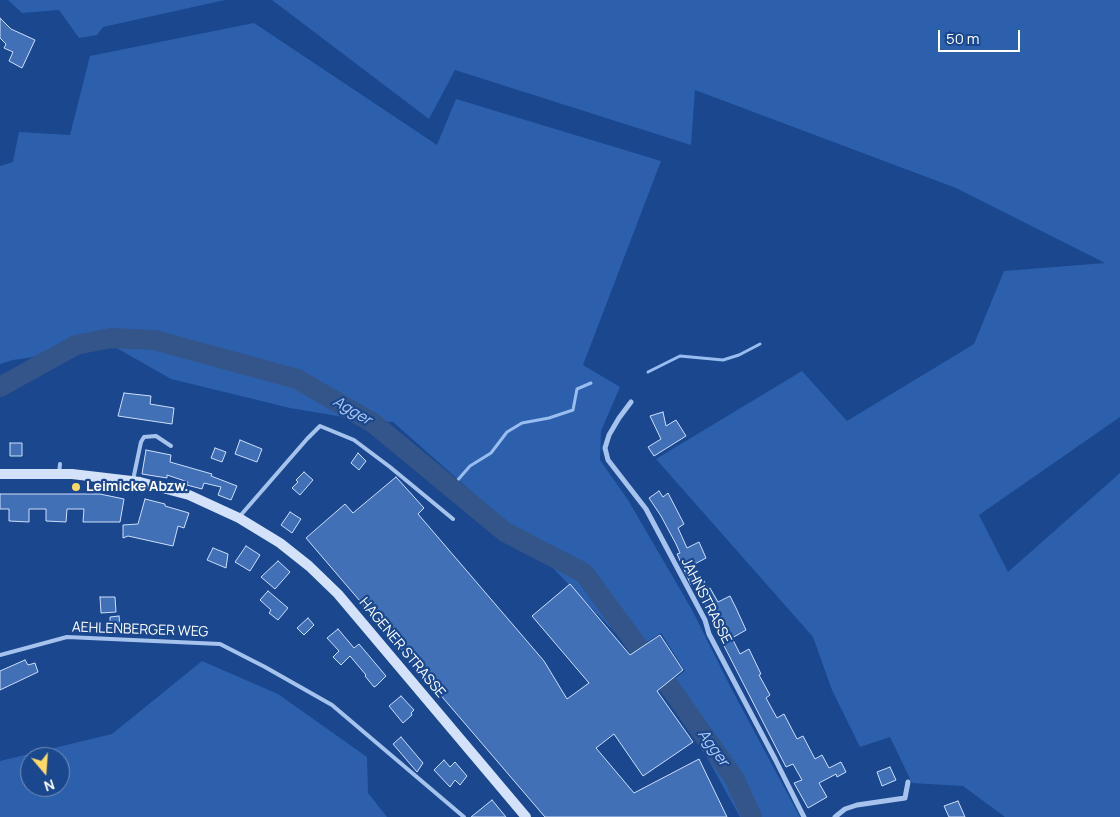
<!DOCTYPE html>
<style>
body{margin:0}
#map{position:relative;width:1120px;height:817px;overflow:hidden;background:#1a478e;font-family:Manrope,sans-serif}
canvas{display:block}
.north{position:absolute;left:20px;top:747px;width:50px;height:50px;box-sizing:border-box;background:#1a478e;border:1px solid #7691bb;border-radius:50%;rotate:162deg;font-size:14px;font-weight:700;line-height:20px;text-align:center;color:#fff}
.north::after{content:'';display:block;margin:auto;width:18px;height:22px;background:#ffda63;clip-path:polygon(50% 0,100% 100%,50% 72%,0 100%)}
.scale{position:absolute;left:938px;top:30px;width:82px;height:22px;box-sizing:border-box;border:2px solid #fff;border-top:0;padding-left:6px;font-size:15px;line-height:18px;white-space:nowrap;color:#fff;-webkit-text-stroke:4px #1a478e;paint-order:stroke}
</style>
<div id="map">
<canvas width="1120" height="817"></canvas>
<div class="north">N</div>
<div class="scale">50 m</div>
</div>
<script>
const g = document.querySelector('canvas').getContext('2d');
g.lineJoin = 'round';
function paint(path, color) { g.fillStyle = color; g.fill(path, 'evenodd'); }
const toPath = rows => new Path2D(rows.map(r => 'M' + r).join(''));
function stroke(path, color, width, dash) { g.strokeStyle = color; g.lineWidth = width; g.lineCap = dash ? 'butt' : 'round'; g.setLineDash(dash || []); g.stroke(path); }
function drawText(font, color, halo, rows, align = 'center') {
  g.font = font + ' Manrope,sans-serif'; g.lineWidth = 4.5; g.setLineDash([]); g.textBaseline = 'middle'; g.strokeStyle = halo; g.fillStyle = color; for (const [text, x, y, turn = 0] of rows) {
    g.save(); g.translate(x, y); g.rotate((+turn || 0) * Math.PI / 180); g.textAlign = isNaN(turn) ? turn : align; if (halo) g.strokeText(text, 0, 0); g.fillText(text, 0, 0); g.restore();
  }
}
const green = toPath([
 [8,0,225,0,103,27,97,35,79,38,59,10,22,13],
 [272,0,1120,0,1120,417,979,515,1008,572,1120,473,1120,817,1005,817,963,786,912,783,890,737,860,747,832,690,813,637,656,459,802,371,847,421,974,344,1004,271,1105,263,956,188,695,90,691,145,455,70,429,119],
 [254,23,437,145,456,99,661,161,583,365,620,387,601,431,600,460,628,500,691,608,730,686,800,817,740,817,703,750,662,688,685,671,661,633,633,651,523,537,393,422,367,421,290,408,171,379,113,346,13,360,0,364,0,166,13,162,19,132,70,135,90,56],
 [202,661,278,694,367,757,368,793,387,817,0,817,0,761,112,734],
 [30,757,60,757,60,787,30,787]
]);
const stream = toPath([
 [648,372,680,356,723,360,739,355,760,344],
 [442,480,456,482,470,466,491,453,507,432,522,423,549,418,573,410,577,389,591,383]
]);
const river = toPath([
 [0,387,76,345,111,338,154,340,297,379,373,423,505,532,584,573,639,648],
 [667,683,734,778,752,817]
]);
const building = toPath([
 [0,18,11,29,35,40,22,68,9,61,13,52,4,48,6,44,0,38,0,18],
 [124,393,151,396,150,404,174,408,172,424,118,416,124,393],
 [663,412,666,426,676,420,686,436,654,456,648,447,661,439,650,416,663,412],
 [240,440,262,449,257,462,235,454,240,440],
 [10,443,22,443,22,456,10,456,10,443],
 [215,448,226,452,222,462,211,458,215,448],
 [146,450,171,455,170,462,212,474,211,476,237,486,231,500,218,495,221,487,204,483,202,489,187,485,188,482,167,475,167,478,142,474,146,450],
 [358,453,366,461,359,470,351,463,358,453],
 [304,472,313,480,300,495,292,488,298,482,296,480,304,472],
 [396,477,424,508,418,514,544,661,567,699,589,683,532,616,570,584,630,655,660,635,683,670,657,691,693,742,643,776,614,734,596,748,634,793,699,759,727,817,545,817,306,538,345,504,353,513,396,477],
 [659,491,663,497,668,493,684,524,678,528,687,548,699,542,706,558,691,566,699,581,691,585,677,554,680,553,676,544,661,516,649,498,659,491],
 [0,494,100,494,124,499,120,522,83,522,84,509,67,509,66,522,46,521,46,509,29,509,29,522,9,521,9,509,0,509,0,494],
 [145,499,165,504,165,506,189,513,184,528,178,526,173,546,128,536,123,538,123,525,138,524,145,499],
 [290,512,301,519,292,533,281,525,290,512],
 [246,546,260,555,250,571,235,562,246,546],
 [213,548,228,554,226,568,207,560,213,548],
 [278,561,290,572,275,589,261,577,278,561],
 [704,581,708,589,710,588,718,602,730,596,736,608,746,630,732,638,740,654,749,649,761,674,759,675,770,695,766,698,777,718,784,714,797,739,803,736,815,759,822,755,829,768,841,762,846,772,837,777,836,774,819,783,827,797,808,808,794,783,802,780,793,764,786,767,719,636,721,635,695,585,704,581],
 [268,591,288,608,278,620,269,613,271,610,260,600,268,591],
 [100,597,115,597,116,612,101,613,100,597],
 [119,616,120,625,110,625,110,617,119,616],
 [308,618,314,625,304,635,297,628,308,618],
 [338,629,354,648,359,644,386,676,376,686,374,687,365,676,366,675,350,656,341,665,333,657,339,651,327,638,338,629],
 [25,660,28,665,35,663,38,672,0,690,0,671,25,660],
 [401,696,414,710,411,713,412,715,403,723,389,706,401,696],
 [401,737,423,763,417,772,393,744,401,737],
 [444,760,450,767,455,762,467,776,460,785,455,780,450,787,434,770,444,760],
 [890,767,896,780,882,786,877,772,890,767],
 [492,800,506,817,471,817,492,800],
 [958,801,965,817,949,817,944,806,958,801]
]);
const lane = toPath([
 [59,473,60,464],
 [133,480,141,442,144,437,156,436,171,446],
 [240,516,307,439,320,426,354,440,390,467,453,519],
 [0,655,67,637,220,644,265,667,332,705,464,817]
]);
const street = toPath([
 [631,402,619,418,609,435,605,448,608,460,646,509,705,620,709,634,775,759,804,817],
 [835,817,845,809,857,805,905,798,908,782]
]);
const secondary = toPath([
 [0,474,72,474,140,482,189,495,239,518,280,543,309,566,338,594,526,817]
]);
const markers = [
 [76,487,5,"#ffda63"]
];
const poiNames = [
 ["Leimicke Abzw.",86,487]
];
const streetNames = [
 ["JAHNSTRASSE",706,601,63],
 ["AEHLENBERGER WEG",140,630,2],
 ["HAGENER STRASSE",402,648,50]
];
const waterNames = [
 ["Agger",352,411,31],
 ["Agger",713,748,54]
];
paint(green, '#2c60ac');
stroke(stream, '#99bdf0', 3);
stroke(river, '#345589', 20);
paint(building, '#4270b6');
stroke(building, '#ccdffa', 1);
stroke(lane, '#a6c3ee', 4);
stroke(street, '#a6c3ee', 5);
stroke(secondary, '#d3e2fa', 10);
for (const [x, y, r, color] of markers) { const dot = new Path2D(); dot.arc(x, y, r, 0, 2 * Math.PI); g.fillStyle = color; g.fill(dot); stroke(dot, '#1a478e', 2); }
drawText('bold 14px', '#fff', '#1a478e', poiNames, 'left');
drawText('14px', '#fff', '#1a478e', streetNames);
drawText('italic 15px', '#b2cdf5', '#1a478e', waterNames);
</script>
